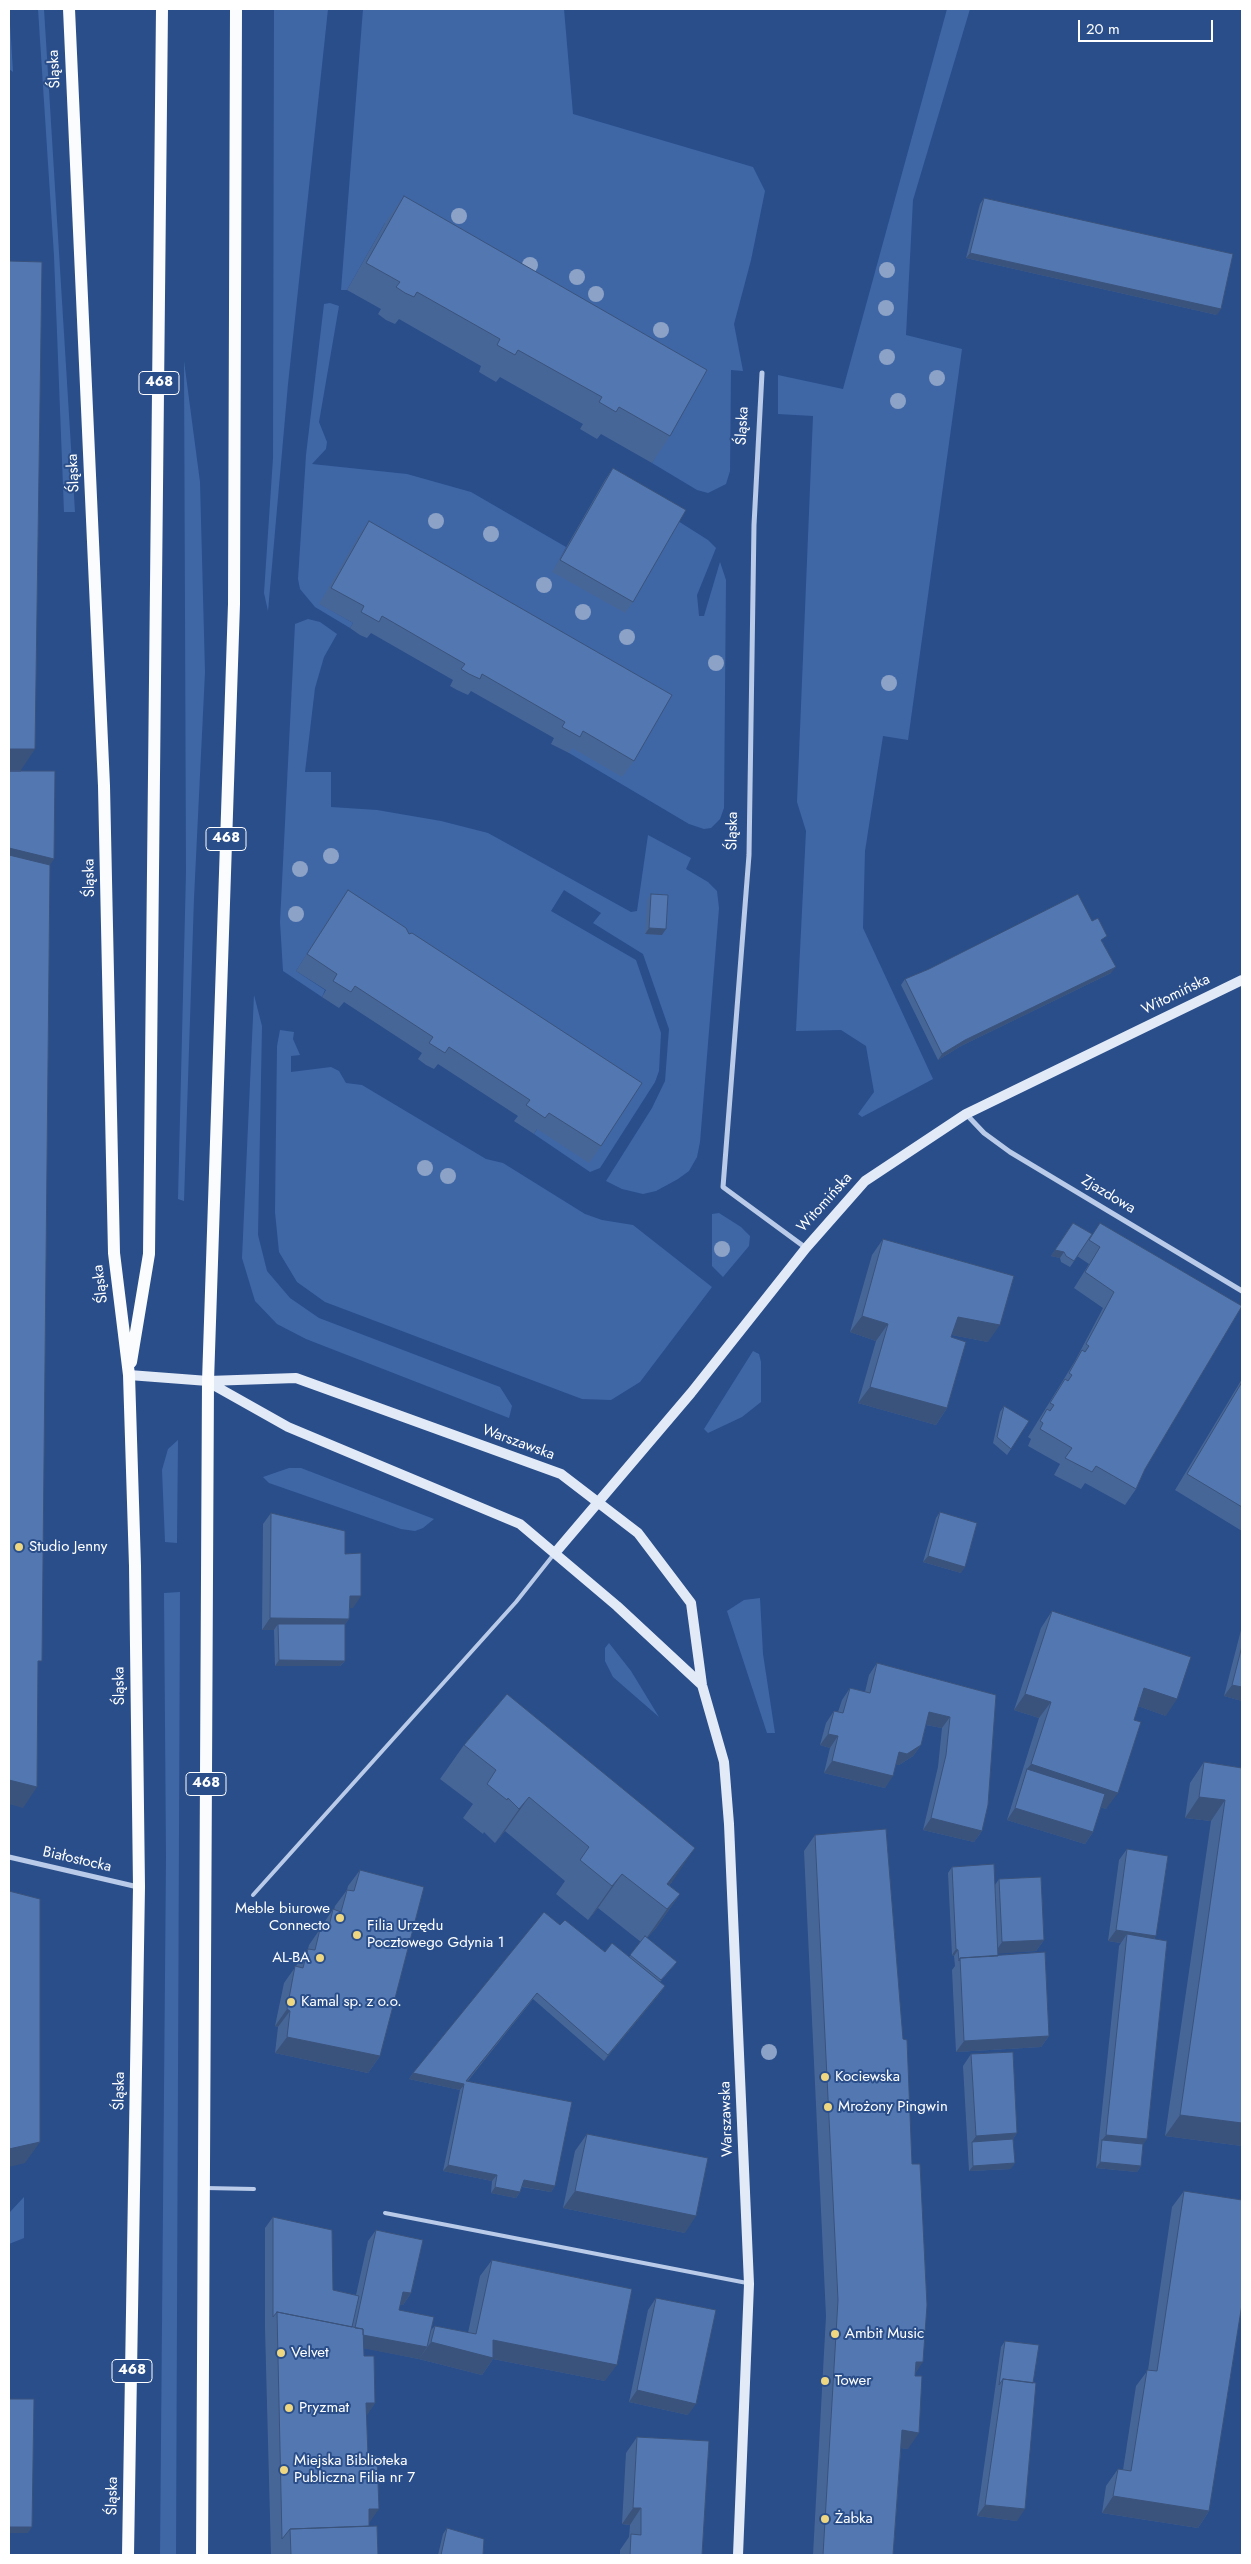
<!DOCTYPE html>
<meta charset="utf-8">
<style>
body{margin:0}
#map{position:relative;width:1251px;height:2564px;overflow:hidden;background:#2a4e8a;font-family:Jost,sans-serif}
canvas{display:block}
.frame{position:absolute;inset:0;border:10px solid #fff;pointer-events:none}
.scale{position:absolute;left:1078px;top:20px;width:135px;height:22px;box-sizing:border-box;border:2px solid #fff;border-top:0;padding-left:6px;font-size:15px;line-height:18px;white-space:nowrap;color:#fff;-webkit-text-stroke:4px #2a4e8a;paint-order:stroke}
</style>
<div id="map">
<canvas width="1251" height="2564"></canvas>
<div class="frame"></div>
<div class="scale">20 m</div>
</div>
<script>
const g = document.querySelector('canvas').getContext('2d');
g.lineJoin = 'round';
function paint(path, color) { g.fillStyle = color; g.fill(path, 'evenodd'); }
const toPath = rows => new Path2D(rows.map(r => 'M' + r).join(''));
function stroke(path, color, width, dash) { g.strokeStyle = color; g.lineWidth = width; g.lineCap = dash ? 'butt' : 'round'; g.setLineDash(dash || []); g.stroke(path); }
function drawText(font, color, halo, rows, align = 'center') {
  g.font = font + ' Jost,sans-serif'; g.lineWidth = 4; g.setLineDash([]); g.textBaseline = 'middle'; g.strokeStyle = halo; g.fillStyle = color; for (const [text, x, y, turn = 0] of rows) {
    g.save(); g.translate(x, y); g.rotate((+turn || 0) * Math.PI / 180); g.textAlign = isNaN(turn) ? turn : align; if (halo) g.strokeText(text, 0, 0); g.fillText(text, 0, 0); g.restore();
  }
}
const green = toPath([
 [38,9,44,9,75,512,64,512,54,256],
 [274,9,328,9,288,384,268,611,264,593,273,458],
 [363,9,564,9,573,114,753,167,765,191,751,260,734,324,743,371,731,370,730,471,726,484,708,493,697,490,652,463,688,398,385,223,347,290,341,290],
 [947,9,970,9,913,200,906,335,962,349,908,740,883,736,865,851,863,928,933,1079,862,1117,858,1114,874,1092,866,1046,841,1030,796,1031,806,831,797,802,813,416,778,414,778,375,843,389],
 [9,11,11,39,13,72,9,69],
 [330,303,339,306,319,422,327,442,326,449,312,464,407,474,471,492,566,547,553,572,678,521,708,540,716,548,697,595,699,616,704,616,720,562,726,580,724,808,720,819,711,828,704,829,689,824,569,753,358,538,320,604,353,623,350,628,315,607,300,589,298,579,306,455,324,304],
 [184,361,200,482,205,672,194,898,184,1201,178,1199,186,872],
 [308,619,320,622,337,634,324,657,315,688,305,772,331,772,331,807,377,810,441,821,488,833,631,912,637,911,648,835,691,858,686,869,708,882,717,891,719,908,700,1142,697,1157,689,1171,678,1179,656,1191,643,1194,622,1189,606,1181,652,1108,665,1081,669,1029,643,954,593,923,601,913,564,890,551,911,636,960,661,1033,659,1071,655,1082,600,1168,590,1172,534,1134,537,1129,337,907,296,971,325,990,322,997,283,971,280,922,295,624],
 [254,995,262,1026,258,1235,267,1271,290,1298,319,1318,500,1387,512,1406,509,1418,306,1339,277,1324,255,1301,242,1258],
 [280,1030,294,1032,293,1039,300,1055,291,1056,291,1072,331,1067,339,1071,346,1083,362,1085,486,1159,503,1163,585,1214,602,1220,633,1225,712,1287,640,1382,611,1400,582,1399,325,1302,297,1282,279,1252,275,1212,277,1046],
 [719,1213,741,1227,750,1236,749,1246,723,1277,712,1266,712,1214],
 [753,1351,759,1354,761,1362,761,1402,742,1417,708,1433,704,1429],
 [178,1440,177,1543,165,1542,162,1470,168,1449],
 [289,1468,301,1468,434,1519,423,1528,415,1531,401,1529,269,1483,263,1477],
 [180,1592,176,2555,160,2555,166,1858,164,1593],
 [760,1598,763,1654,775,1733,767,1733,727,1611,744,1600],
 [609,1643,631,1671,659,1717,613,1677,605,1661,605,1648],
 [24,2197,24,2238,9,2244,9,2213]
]);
const lane = toPath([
 [253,1895,516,1602,554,1554],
 [206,2188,254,2189],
 [385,2213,747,2283]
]);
const street = toPath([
 [762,373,754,525,749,855,723,1187,806,1248],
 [966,1114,984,1133,1010,1152,1242,1291],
 [9,1857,138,1887]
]);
const secondary = toPath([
 [129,1375,208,1381,296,1378,561,1474,638,1533,691,1603,702,1685,724,1762,729,1824,749,2284,738,2555],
 [208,1382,288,1427,520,1524,617,1606,702,1685],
 [555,1553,691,1393,806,1248,865,1181,966,1114,1242,980]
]);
const primary = toPath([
 [69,9,104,786,114,1253,129,1375,135,1566,139,1887,128,2555],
 [131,1362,149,1254,162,9],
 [202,2555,208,1381,234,604,236,9]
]);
const trees = [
 [459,216],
 [530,265],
 [887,270],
 [577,277],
 [596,294],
 [886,308],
 [661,330],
 [887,357],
 [937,378],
 [898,401],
 [436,521],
 [491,534],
 [544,585],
 [583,612],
 [627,637],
 [716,663],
 [889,683],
 [331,856],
 [300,869],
 [296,914],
 [425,1168],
 [448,1176],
 [722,1249],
 [769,2052]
];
const wall = toPath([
 [404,196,670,436,652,463,601,434,597,439,580,429,583,424,500,377,496,382,479,372,481,366,399,319,395,324,386,320,378,314,381,309,347,290,385,223],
 [984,198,1217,315,966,258,980,204],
 [613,468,633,602,625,613,552,572,605,480],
 [369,521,634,761,622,777,572,748,569,753,551,744,554,738,471,691,468,695,457,690,450,686,453,680,371,633,367,638,360,635,350,628,353,623,319,604,358,537],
 [348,890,409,934,601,1146,589,1163,537,1129,534,1134,514,1121,518,1116,438,1064,434,1069,426,1065,418,1059,422,1053,344,1002,339,1008,322,997,326,990,296,971,336,907],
 [651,894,662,935,645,934,647,900],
 [1103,942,1111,973,961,1046,938,1060,901,985,905,979],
 [1073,1223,1092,1234,1242,1306,1145,1469,1136,1489,1125,1505,1085,1483,1081,1489,1054,1475,1060,1464,1028,1446,1031,1439,1028,1437,1075,1361,1103,1308,1074,1288,1089,1264,1077,1256,1079,1254,1070,1267,1061,1262,1060,1258,1051,1256],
 [883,1239,988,1342,952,1335,951,1337,947,1408,936,1425,858,1403,876,1341,850,1332,872,1255],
 [1242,1379,1242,1531,1175,1490],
 [1004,1406,1011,1449,1007,1455,993,1443,1000,1412],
 [940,1512,961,1573,923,1562,936,1518],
 [271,1513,345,1554,353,1608,350,1608,349,1619,345,1624,345,1661,340,1666,275,1666,274,1630,262,1630,263,1524],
 [1052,1611,1166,1716,1138,1706,1106,1809,1100,1807,1093,1832,1085,1844,1007,1820,1039,1718,1014,1710,1041,1628],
 [1242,1629,1242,1701,1224,1696,1241,1630],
 [877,1663,996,1695,982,1831,974,1842,923,1830,938,1767,942,1728,926,1725,921,1745,913,1756,899,1765,896,1764,885,1788,824,1773,830,1748,820,1745,826,1723,834,1711,838,1712,842,1700,850,1688,865,1692,869,1675],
 [464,1745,672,1882,669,1885,680,1894,656,1928,647,1938,677,1962,660,1982,665,1986,661,1992,604,2061,533,1999,467,2082,555,2186,551,2192,522,2187,520,2192,516,2198,491,2193,492,2181,443,2171,460,2090,409,2079,413,2073,560,1925,605,1952,629,1957,641,1942,598,1908,588,1920,556,1894,565,1881,505,1831,495,1843,484,1832,483,1834,463,1818,473,1804,440,1779],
 [1204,1762,1242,1768,1242,2146,1165,2136,1211,1821,1185,1818,1190,1783],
 [815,1835,915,2374,908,2449,901,2448,893,2555,813,2555,826,2316,804,1851],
 [1127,1849,1155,1939,1143,2144,1141,2166,1137,2172,1096,2168,1119,1946,1121,1943,1108,1941,1119,1860],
 [952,1867,995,1885,999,1879,1044,1940,1036,1951,998,1953,998,1956,1049,2036,1041,2047,956,2052,952,1970,955,1966,954,1956,952,1955,948,1873],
 [360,1870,380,2056,368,2073,275,2053,278,2027,275,2026,284,1983,308,1949,309,1945,320,1929,321,1929,322,1926,333,1909,334,1910,335,1906,347,1890,348,1886],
 [971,2054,1017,2133,1013,2139,1011,2169,969,2171,963,2066],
 [587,2134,685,2233,563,2208,575,2151],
 [1184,2191,1209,2511,1198,2528,1102,2513,1106,2486,1118,2469,1123,2470,1136,2386,1148,2370,1172,2207],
 [273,2217,333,2290,356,2295,368,2241,376,2230,411,2293,403,2305,400,2304,399,2310,431,2330,435,2326,468,2333,480,2276,492,2260,605,2381,493,2359,482,2375,419,2359,364,2348,364,2356,375,2403,366,2416,369,2526,378,2555,271,2555,265,2328,265,2228],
 [656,2298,688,2415,629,2402,648,2310],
 [1005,2341,1033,2383,1017,2521,977,2516,1001,2347],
 [637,2437,702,2555,620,2555,620,2550,629,2537,630,2525,622,2524,626,2453],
 [447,2528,483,2555,438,2555,443,2534]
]);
const shadedWall = toPath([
 [970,253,1221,309,1217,315,966,258],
 [9,749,35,749,17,776,9,776],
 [9,848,54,859,36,886,9,879],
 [649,928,666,929,662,935,645,934],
 [1116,967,1111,973,961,1046,938,1060,942,1054,965,1040],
 [1055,1250,1064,1252,1060,1258,1051,1256],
 [862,1316,888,1324,876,1341,850,1332],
 [958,1317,1000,1325,988,1342,946,1334],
 [870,1387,947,1408,936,1425,858,1403],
 [928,1556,965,1567,961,1573,923,1562],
 [350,1596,361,1596,353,1608,342,1608],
 [270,1618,349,1619,341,1630,278,1624,274,1630,262,1630],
 [279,1660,345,1661,340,1666,275,1666],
 [1232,1685,1242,1687,1242,1701,1224,1696],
 [1144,1688,1177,1699,1166,1716,1132,1704],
 [1025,1694,1051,1702,1039,1718,1014,1710],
 [929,1712,950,1717,942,1728,921,1724],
 [828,1734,838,1736,830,1748,820,1745],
 [921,1745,913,1756,899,1765,891,1764,899,1752],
 [832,1761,893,1776,885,1788,824,1773],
 [1031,1764,1118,1793,1106,1809,1023,1782,1027,1769],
 [9,1780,37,1787,23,1808,9,1804],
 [529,1797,505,1831,495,1843,519,1809],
 [1199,1797,1225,1800,1211,1821,1185,1818],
 [1015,1808,1093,1832,1085,1844,1007,1820],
 [931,1818,982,1831,974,1842,923,1830],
 [695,1848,672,1882,656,1901,667,1884],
 [622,1874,598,1908,588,1920,612,1886],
 [680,1894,656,1928,643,1943,667,1909],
 [1116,1930,1156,1936,1148,1948,1127,1934,1121,1943,1108,1941],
 [1044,1940,1036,1951,994,1954,1002,1942],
 [956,1949,958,1950,954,1956,952,1955],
 [665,1986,661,1992,604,2061,608,2055],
 [537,1993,460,2090,409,2079,413,2073],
 [287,2009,290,2011,278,2027,275,2026],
 [1049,2036,1041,2047,956,2052,964,2041],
 [287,2037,380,2056,368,2073,275,2053],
 [1180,2115,1242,2123,1242,2146,1165,2136],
 [1017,2133,1009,2145,972,2142,976,2136],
 [1106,2135,1147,2139,1139,2150,1102,2140],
 [40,2142,25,2163,9,2167,9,2149],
 [1100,2162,1141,2166,1137,2172,1096,2168],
 [1015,2163,1011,2169,969,2171,973,2166],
 [448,2165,497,2175,492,2181,443,2171],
 [524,2180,555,2186,551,2192,519,2186],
 [495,2187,520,2192,516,2198,491,2193],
 [575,2191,696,2216,685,2233,563,2208],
 [403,2292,411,2293,403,2305,395,2303],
 [354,2333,427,2347,419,2359,346,2345],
 [493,2340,617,2365,605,2381,493,2359,482,2375,419,2359,431,2342],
 [916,2362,923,2362,912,2378],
 [637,2390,696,2404,688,2415,629,2402],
 [366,2403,375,2403,364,2420],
 [902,2430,919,2433,908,2449,890,2447],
 [1113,2496,1209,2511,1198,2528,1102,2513],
 [985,2505,1025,2509,1017,2521,977,2516],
 [633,2508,641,2508,630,2525,622,2524],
 [369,2509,379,2509,367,2526],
 [9,2527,32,2527,28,2533,9,2533]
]);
const building = toPath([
 [404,196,707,370,670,436,619,407,616,412,599,402,602,397,518,350,515,355,497,345,500,339,417,292,414,297,405,293,396,287,400,282,366,263,404,196],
 [984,198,1233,254,1221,309,970,253,984,198],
 [9,261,42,262,35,749,9,749,9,261],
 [613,468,686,510,633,602,560,560,613,468],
 [369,521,672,695,634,761,583,731,580,737,562,727,565,722,482,674,480,679,469,674,461,669,465,664,382,616,379,622,372,618,361,612,364,606,331,588,369,521],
 [9,770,21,770,21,771,9,771,9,770],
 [9,771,55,771,54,859,9,848,9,771],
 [9,855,50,865,42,1661,38,1661,37,1787,9,1780,9,855],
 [348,890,406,928,409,934,412,933,642,1083,601,1146,549,1113,545,1118,526,1105,530,1100,449,1047,445,1053,429,1043,433,1037,355,986,351,992,333,981,337,974,307,954,348,890],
 [651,894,668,895,666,929,649,928,651,894],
 [1078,894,1092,921,1098,918,1107,936,1101,940,1116,967,965,1040,942,1054,905,979,929,969,1078,894],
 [1073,1223,1092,1234,1074,1261,1066,1256,1064,1252,1055,1250,1073,1223],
 [1100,1223,1242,1306,1145,1469,1136,1489,1096,1466,1092,1472,1065,1458,1072,1448,1040,1429,1043,1423,1040,1421,1047,1409,1050,1411,1054,1405,1050,1403,1065,1379,1068,1381,1072,1375,1069,1373,1082,1350,1085,1352,1089,1346,1086,1344,1114,1292,1085,1272,1100,1247,1089,1240,1100,1223],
 [883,1239,1014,1276,1000,1325,958,1317,951,1337,966,1342,947,1408,870,1387,888,1324,862,1316,883,1239],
 [1242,1382,1242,1507,1187,1474,1242,1382],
 [1004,1406,1029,1421,1011,1449,997,1437,1004,1406],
 [940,1512,977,1523,965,1567,928,1556,940,1512],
 [271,1513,345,1531,345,1554,361,1553,361,1596,350,1596,349,1619,270,1618,271,1513],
 [1052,1611,1191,1657,1177,1699,1144,1688,1134,1720,1141,1722,1118,1793,1031,1764,1051,1702,1025,1694,1052,1611],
 [278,1624,345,1624,345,1661,279,1660,278,1624],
 [1242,1646,1242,1687,1232,1685,1242,1646],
 [877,1663,996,1695,988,1805,982,1831,931,1818,946,1755,950,1717,929,1712,921,1745,907,1754,899,1752,893,1776,832,1761,838,1736,828,1734,834,1711,843,1713,850,1688,870,1693,877,1663],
 [507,1694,695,1848,667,1884,680,1894,667,1909,622,1874,612,1886,580,1860,589,1847,529,1797,519,1809,508,1798,507,1800,487,1784,496,1770,464,1745,507,1694],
 [1204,1762,1242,1768,1242,2123,1180,2115,1225,1800,1199,1797,1204,1762],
 [1027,1769,1105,1794,1093,1832,1015,1808,1027,1769],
 [886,1829,903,2039,907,2040,912,2164,920,2164,927,2305,923,2362,916,2362,915,2376,922,2376,919,2433,902,2430,893,2555,823,2555,838,2300,815,1835,886,1829],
 [1127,1849,1168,1856,1156,1936,1116,1930,1127,1849],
 [994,1864,998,1956,960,1958,959,1961,958,1950,956,1949,952,1867,994,1864],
 [360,1870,424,1887,380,2056,287,2037,290,2011,287,2009,295,1966,303,1968,308,1949,315,1950,320,1929,328,1931,333,1909,341,1912,347,1890,354,1891,360,1870],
 [1041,1877,1044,1940,1002,1942,999,1879,1041,1877],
 [9,1891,40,1899,40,2142,9,2149,9,1891],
 [544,1912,560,1925,565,1920,605,1952,612,1943,665,1986,608,2055,537,1993,466,2081,572,2102,555,2186,524,2180,520,2192,495,2187,497,2175,448,2165,464,2084,413,2073,544,1912],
 [1127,1934,1167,1941,1147,2139,1106,2135,1127,1934],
 [645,1936,677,1962,661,1980,630,1955,645,1936],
 [1045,1952,1049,2036,964,2041,960,1958,1045,1952],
 [1013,2052,1017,2133,976,2136,971,2054,1013,2052],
 [587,2134,708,2158,696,2216,575,2191,587,2134],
 [1013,2139,1015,2163,973,2166,972,2142,1013,2139],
 [1102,2140,1143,2144,1141,2166,1100,2162,1102,2140],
 [1184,2191,1242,2200,1242,2304,1209,2511,1113,2496,1118,2469,1131,2471,1147,2370,1157,2371,1184,2191],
 [273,2217,332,2230,333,2290,359,2296,352,2327,277,2312,273,2317,273,2217],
 [376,2230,423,2240,411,2293,403,2292,399,2310,434,2317,427,2347,363,2335,363,2329,355,2328,376,2230],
 [492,2260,632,2289,617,2365,493,2340,493,2358,431,2342,435,2326,476,2334,492,2260],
 [656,2298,716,2310,696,2404,637,2390,656,2298],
 [277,2312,363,2329,364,2356,374,2356,375,2403,366,2403,368,2455,377,2456,379,2509,369,2509,369,2526,290,2529,282,2539,277,2312],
 [1005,2341,1039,2345,1033,2383,1003,2379,999,2385,1005,2341],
 [1003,2379,1036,2383,1025,2509,985,2505,1003,2379],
 [9,2399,34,2399,32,2527,9,2527,9,2399],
 [637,2437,709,2441,702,2555,630,2555,631,2534,641,2535,641,2508,633,2508,637,2437],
 [377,2526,378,2555,291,2555,290,2529,377,2526],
 [447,2528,484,2539,483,2555,441,2555,447,2528]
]);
const markers = [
 [19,1547,5,"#efd680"],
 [340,1918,5,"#efd680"],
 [357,1935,5,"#efd680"],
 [320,1958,5,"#efd680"],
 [291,2002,5,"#efd680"],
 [825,2077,5,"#efd680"],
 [828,2107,5,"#efd680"],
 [835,2334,5,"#efd680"],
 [281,2353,5,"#efd680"],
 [825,2381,5,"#efd680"],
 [289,2408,5,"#efd680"],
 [284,2470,5,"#efd680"],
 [825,2519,5,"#efd680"]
];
const shields = [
 [159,383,40],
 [226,839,40],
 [206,1784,40],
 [132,2371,40]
];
const shieldNames = [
 ["468",159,383],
 ["468",226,839],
 ["468",206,1784],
 ["468",132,2371]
];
const streetNames = [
 ["Śląska",55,69,-93],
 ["Śląska",743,426,-87],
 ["Śląska",74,473,-93],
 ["Śląska",733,831,-89],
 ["Śląska",90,878,-91],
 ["Witomińska",1176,995,-26],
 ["Zjazdowa",1108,1195,31],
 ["Witomińska",825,1203,-48],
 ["Śląska",101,1284,-97],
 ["Warszawska",518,1443,20],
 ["Śląska",120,1686,-91],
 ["Białostocka",77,1860,13],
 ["Śląska",120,2091,-89],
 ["Warszawska",727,2119,-92],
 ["Śląska",113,2496,-89]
];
const poiNames = [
 ["Studio Jenny",29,1547],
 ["Meble biurowe",330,1909,"right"],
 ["Connecto",330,1926,"right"],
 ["Filia Urzędu",367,1926],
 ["Pocztowego Gdynia 1",367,1943],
 ["AL-BA",310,1958,"right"],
 ["Kamal sp. z o.o.",301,2002],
 ["Kociewska",835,2077],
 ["Mrożony Pingwin",838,2107],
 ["Ambit Music",845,2334],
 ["Velvet",291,2353],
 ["Tower",835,2381],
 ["Pryzmat",299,2408],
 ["Miejska Biblioteka",294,2461],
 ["Publiczna Filia nr 7",294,2478],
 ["Żabka",835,2519]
];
paint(green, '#3f67a6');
stroke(lane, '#b9cbe9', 4);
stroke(street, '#b9cbe9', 5);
stroke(secondary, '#e2eaf8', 10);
stroke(primary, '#fafcfe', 12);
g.fillStyle = '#8ca2c6';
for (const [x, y] of trees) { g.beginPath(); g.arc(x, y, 8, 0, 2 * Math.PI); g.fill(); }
paint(wall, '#476698');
paint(shadedWall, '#3a537c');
paint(building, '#5377b1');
stroke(building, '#3a537c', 1);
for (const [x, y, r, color] of markers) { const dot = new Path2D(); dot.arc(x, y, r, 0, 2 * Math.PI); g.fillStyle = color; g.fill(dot); stroke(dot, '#2a4e8a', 2); }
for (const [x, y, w] of shields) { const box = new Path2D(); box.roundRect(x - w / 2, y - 11.5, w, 23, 4); g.fillStyle = '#2a4e8a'; g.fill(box); stroke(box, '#fff', 1); }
drawText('bold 14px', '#fff', null, shieldNames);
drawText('15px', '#fff', '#2a4e8a', streetNames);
drawText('15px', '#fff', '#2a4e8a', poiNames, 'left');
</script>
